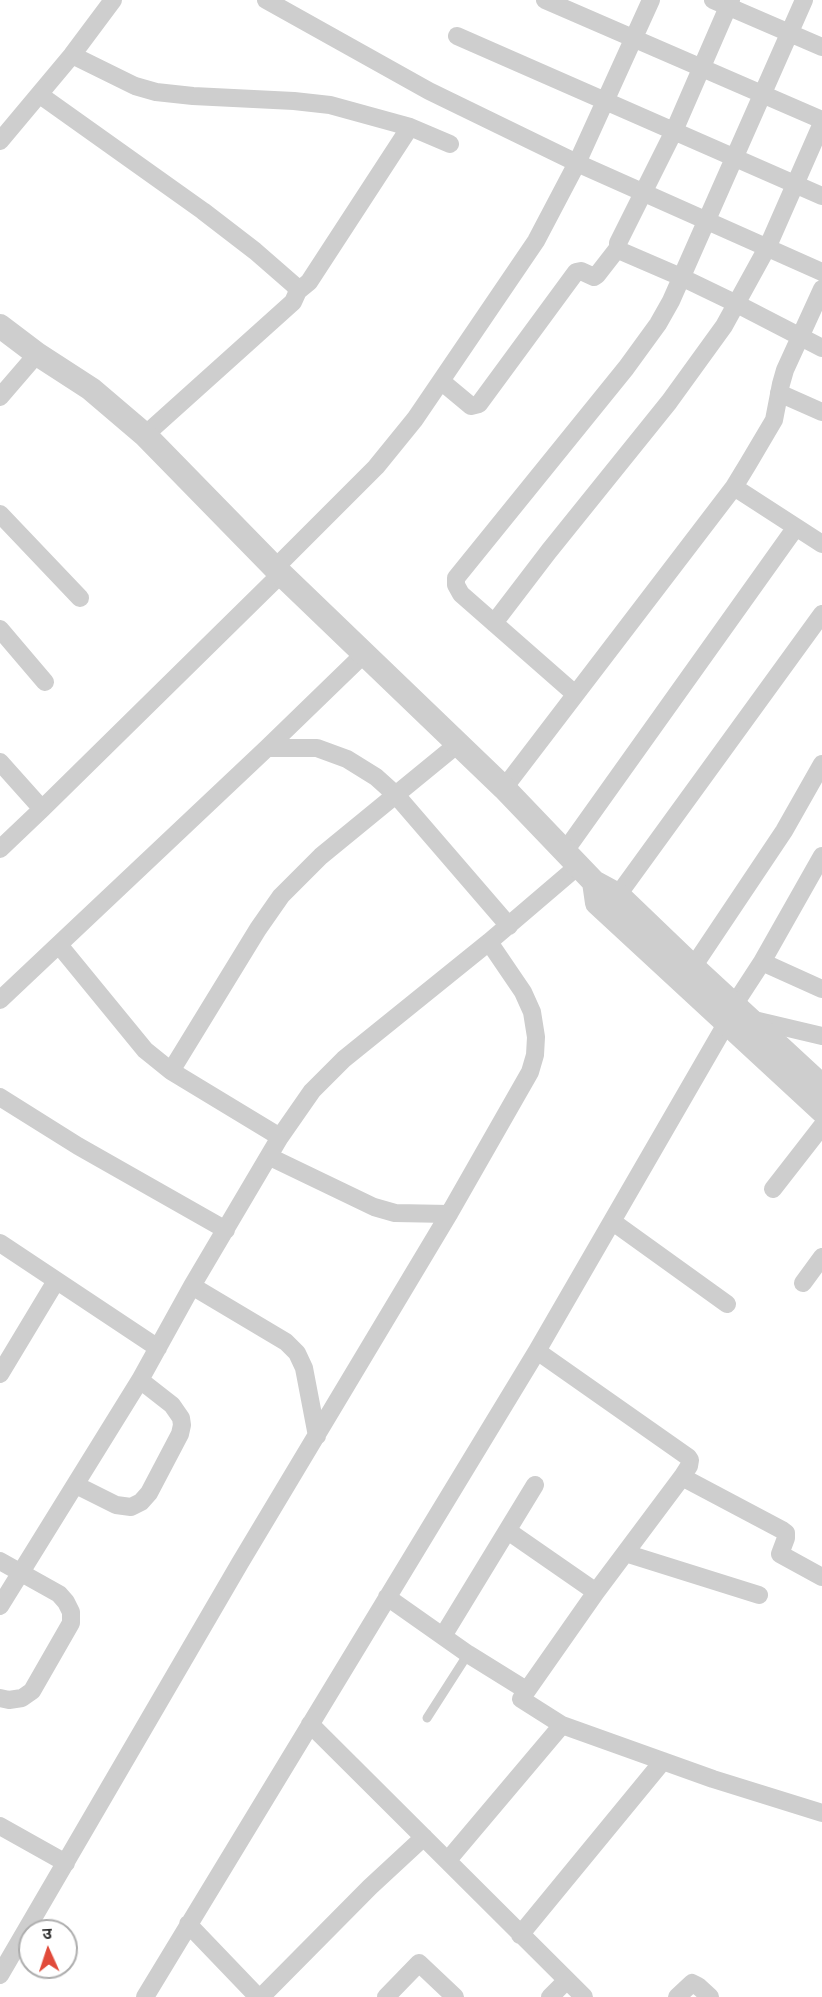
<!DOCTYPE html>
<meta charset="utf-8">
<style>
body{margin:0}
#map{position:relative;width:822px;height:1997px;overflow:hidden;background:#fff;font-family:"Exo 2","Noto Sans Devanagari",sans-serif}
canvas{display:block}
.north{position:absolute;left:18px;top:1919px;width:60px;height:60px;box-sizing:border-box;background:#fff;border:2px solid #adadad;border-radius:50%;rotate:357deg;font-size:16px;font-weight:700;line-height:24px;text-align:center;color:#313131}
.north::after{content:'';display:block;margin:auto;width:21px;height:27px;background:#e14a3a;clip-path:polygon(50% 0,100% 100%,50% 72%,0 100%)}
</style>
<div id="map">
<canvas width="822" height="1997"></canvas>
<div class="north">उ</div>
</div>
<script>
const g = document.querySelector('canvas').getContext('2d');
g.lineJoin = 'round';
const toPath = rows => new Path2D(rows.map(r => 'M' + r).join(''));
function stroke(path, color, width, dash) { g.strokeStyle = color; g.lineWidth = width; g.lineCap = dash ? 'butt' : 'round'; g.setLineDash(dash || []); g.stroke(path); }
const service = toPath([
 [427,1718,468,1654]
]);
const minor = toPath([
 [266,0,429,91,577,163,822,272],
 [545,0,822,120],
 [713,0,822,47],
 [457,36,822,196],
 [72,55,135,86,156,92,193,96,294,101,330,105,410,127,450,144],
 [40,95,203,211,255,251,294,285,298,291],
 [0,141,72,55,113,0],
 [618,248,623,252,681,277,737,304,822,348],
 [441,381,471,406,479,404,576,272,581,271,594,277,597,275,618,248,618,243,674,131,731,0],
 [779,393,822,412],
 [0,397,37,354],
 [145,435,293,302,298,291,309,282,410,127],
 [734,487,822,544],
 [0,514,80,598],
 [275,568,376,467,415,419,536,241,577,163,651,0],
 [494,623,549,551,669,402,724,326,768,246,822,123],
 [0,629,45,682],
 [575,694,461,594,456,585,456,578,626,368,658,324,671,301,804,0],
 [267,748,317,748,347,759,376,777,396,795,509,926],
 [0,762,42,809],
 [504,788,734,487,748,464,774,420,781,384,785,370,822,289],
 [0,849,42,809,282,573],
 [565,851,796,527],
 [618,895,822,614],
 [59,945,145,1050,171,1071,280,1137],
 [762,962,822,989],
 [693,967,784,831,822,764],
 [0,1000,267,748,365,653],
 [734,1005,762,962,822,856],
 [750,1019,822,1036],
 [171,1071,258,929,281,896,321,856,459,743],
 [0,1097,78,1146,226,1230],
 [270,1157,374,1207,395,1213,449,1214],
 [773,1189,822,1126],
 [613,1222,727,1304],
 [0,1243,158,1348],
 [803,1283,822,1257],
 [192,1286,286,1342,297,1353,304,1368,317,1436],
 [537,1351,688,1457,690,1460,689,1466,682,1477,596,1592,521,1699,562,1725,713,1779,822,1813],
 [0,1374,56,1281],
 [682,1477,782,1530,786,1533,786,1538,780,1554,822,1577],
 [76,1485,116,1505,131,1507,141,1502,149,1493,180,1434,182,1425,181,1418,172,1405,140,1380],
 [508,1531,596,1592],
 [625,1553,759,1595],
 [0,1561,59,1594,66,1602,71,1612,71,1623,32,1691,22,1698,9,1700,0,1698],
 [387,1597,468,1654,526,1690],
 [0,1606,140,1380,192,1286,280,1137,312,1091,344,1059,489,942,578,866],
 [443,1636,535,1485],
 [310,1724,584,1997],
 [0,1826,66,1863],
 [448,1860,562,1725],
 [188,1924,258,1997],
 [520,1935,663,1761],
 [0,1975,240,1563,449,1214,530,1072,535,1055,536,1037,532,1012,523,992,489,942],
 [145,1997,537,1351,726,1024],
 [261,1997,370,1887,424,1837],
 [386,1997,419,1963,455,1997],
 [550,1997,566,1981],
 [677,1997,692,1983,698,1986,710,1997]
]);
const tertiary = toPath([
 [0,326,37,354,91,389,145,435,275,568,504,788,594,882,618,895,693,967,822,1086],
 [594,882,597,903,822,1111]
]);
stroke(service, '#cecece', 9);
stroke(minor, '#cecece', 18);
stroke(tertiary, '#cecece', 24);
</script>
